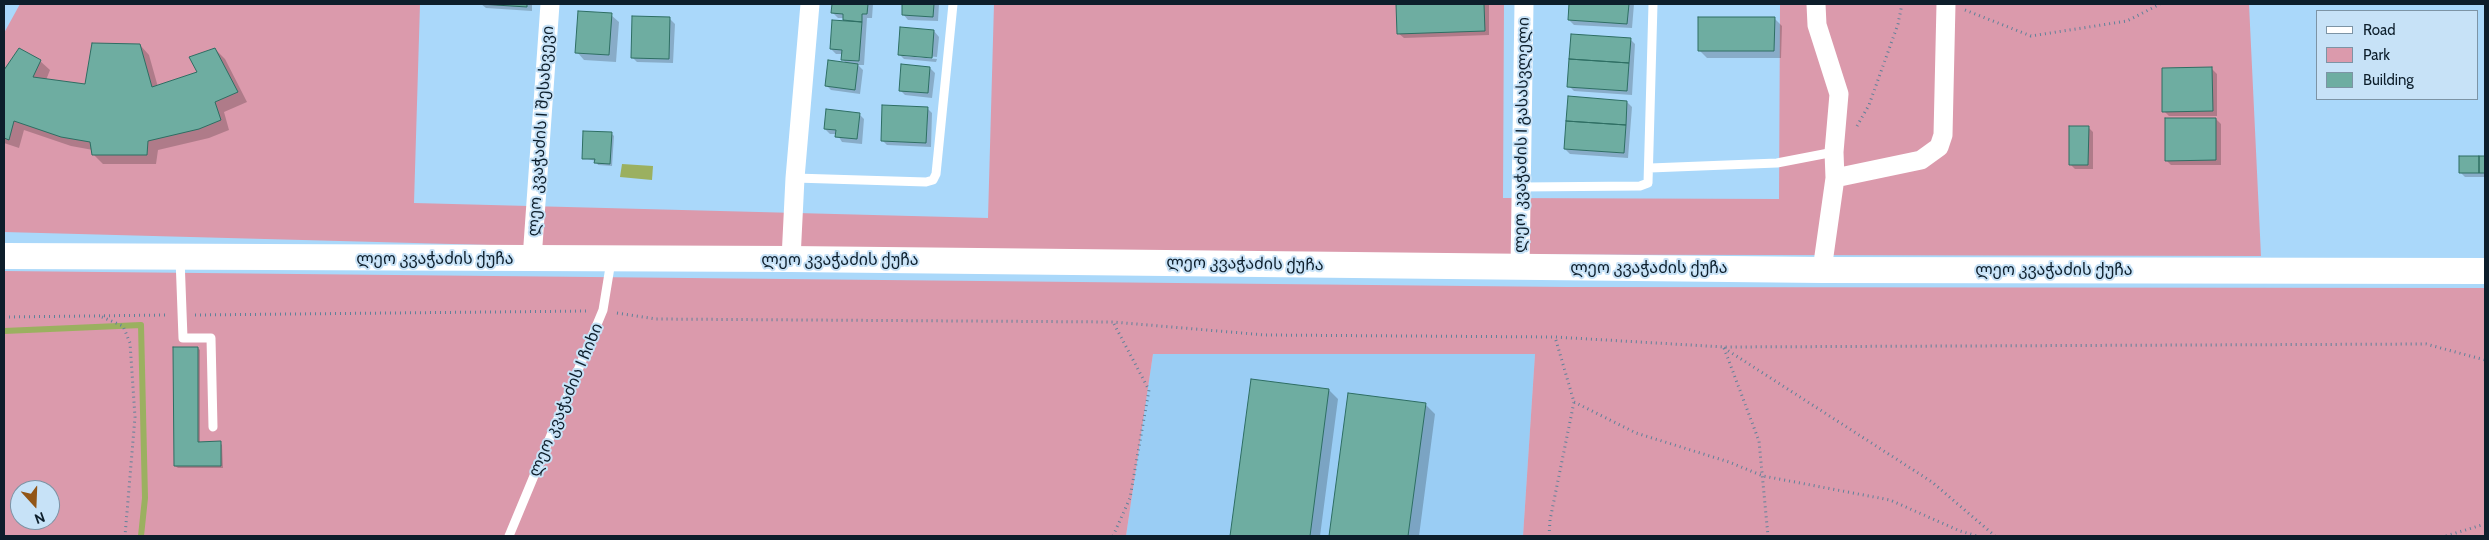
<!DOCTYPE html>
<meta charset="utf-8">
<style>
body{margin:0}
#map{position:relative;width:2489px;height:540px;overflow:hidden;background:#aad8fa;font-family:Cabin,sans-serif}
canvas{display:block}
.frame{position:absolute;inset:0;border:5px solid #0d1e2b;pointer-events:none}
.legend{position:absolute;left:2316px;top:10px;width:162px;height:90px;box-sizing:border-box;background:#c7e2f7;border:1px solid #7d94a5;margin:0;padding:6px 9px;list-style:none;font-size:15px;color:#0d1e2b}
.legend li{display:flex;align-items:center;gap:10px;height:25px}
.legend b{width:25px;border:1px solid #7d94a5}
.north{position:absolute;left:10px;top:480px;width:50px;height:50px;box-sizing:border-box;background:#c7e2f7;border:1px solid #7d94a5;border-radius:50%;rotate:160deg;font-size:14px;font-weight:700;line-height:20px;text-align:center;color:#0d1e2b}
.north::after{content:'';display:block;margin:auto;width:18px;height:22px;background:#925617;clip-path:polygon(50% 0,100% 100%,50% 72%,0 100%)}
</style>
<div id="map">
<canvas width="2489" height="540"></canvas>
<div class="frame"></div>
<ul class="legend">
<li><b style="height:6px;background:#fff"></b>Road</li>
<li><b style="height:14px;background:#db9aac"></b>Park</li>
<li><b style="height:14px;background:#6eada1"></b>Building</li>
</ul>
<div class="north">N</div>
</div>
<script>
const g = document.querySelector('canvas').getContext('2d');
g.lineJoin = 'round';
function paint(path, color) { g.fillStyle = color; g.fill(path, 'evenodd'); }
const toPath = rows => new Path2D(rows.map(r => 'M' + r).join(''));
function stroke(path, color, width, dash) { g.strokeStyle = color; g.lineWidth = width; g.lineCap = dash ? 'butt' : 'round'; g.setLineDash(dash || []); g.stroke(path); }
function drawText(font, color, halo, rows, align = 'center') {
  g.font = font + ' Cabin,"Noto Sans Georgian",sans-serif'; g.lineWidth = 4; g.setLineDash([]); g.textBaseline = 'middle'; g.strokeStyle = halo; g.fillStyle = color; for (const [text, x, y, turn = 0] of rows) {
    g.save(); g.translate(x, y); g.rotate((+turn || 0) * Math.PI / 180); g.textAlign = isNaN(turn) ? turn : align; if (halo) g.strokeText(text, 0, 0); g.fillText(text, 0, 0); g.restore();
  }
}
const built = toPath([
 [1153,354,1535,354,1523,536,1126,536]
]);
const green = toPath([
 [20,4,420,4,414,203,988,218,994,4,1504,4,1503,198,1779,199,1780,4,2249,4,2261,256,788,253,4,232,4,33],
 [4,271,1567,287,2485,288,2485,536,1523,536,1535,354,1153,354,1126,536,4,536],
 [20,490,50,490,50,520,20,520]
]);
const water = toPath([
 [622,164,653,166,652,180,620,177]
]);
const shadow = toPath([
 [481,4,532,4,532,11,486,8],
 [833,4,873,4,872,18,867,18,864,65,858,65,863,70,860,94,831,90,826,85,846,63,842,59,842,54,836,54,831,49,844,18,838,18,833,13],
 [904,4,939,4,938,21,908,20,903,14],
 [1397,4,1489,4,1489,35,1404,38,1398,33],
 [1570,4,1634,4,1632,28,1574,25,1569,20],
 [611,15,619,22,616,62,584,60,577,52],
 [1774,18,1782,26,1781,58,1707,58,1699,50],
 [670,19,675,24,673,63,637,62,632,57],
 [934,31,939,37,937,57,903,54,903,56,937,59,936,62,904,59,899,54],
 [1630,39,1635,44,1632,95,1574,91,1569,86],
 [140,45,149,55,158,87,199,72,215,49,225,59,247,102,224,112,229,130,209,138,158,150,156,164,103,164,94,155,93,150,71,146,24,130,19,148,4,143,4,73,19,50,40,61,50,70,46,80,86,86],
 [930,68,935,73,932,98,905,95,900,90],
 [2212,69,2217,74,2217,116,2169,116,2164,111],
 [1627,102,1632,107,1628,158,1570,154,1565,149],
 [927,108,932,113,931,147,887,145,882,140],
 [859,114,864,119,862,144,842,142,837,134,830,134,825,129],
 [2216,119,2221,124,2221,165,2171,165,2166,160],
 [2088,127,2093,132,2093,169,2075,169,2070,164],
 [612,134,614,136,612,166,598,165,596,161,583,158],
 [2460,157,2485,157,2485,177,2465,177,2460,172],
 [198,348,200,350,200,443,220,443,222,445,223,468,178,468,175,466],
 [1252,380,1329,390,1338,399,1320,536,1231,536],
 [1349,394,1425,404,1435,414,1419,536,1330,536]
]);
const stream = toPath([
 [4,331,141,325,145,498,141,536]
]);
const building = toPath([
 [480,4,527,4,527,7,480,4],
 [832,4,868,4,867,14,862,14,862,22,843,20,843,14,831,13,832,4],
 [902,4,934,4,933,17,902,15,902,4],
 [1396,4,1484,4,1485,31,1397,34,1396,4],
 [1569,4,1629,4,1627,24,1568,20,1569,4],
 [578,11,612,13,609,55,575,53,578,11],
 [632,16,670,17,669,59,631,58,632,16],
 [1698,17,1775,17,1774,51,1698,51,1698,17],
 [832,20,862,22,859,61,841,60,842,50,830,49,832,20],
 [900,27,934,30,932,58,898,55,900,27],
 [1571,34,1631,38,1629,63,1569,59,1571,34],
 [92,43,140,44,152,87,197,72,189,57,215,48,238,92,215,102,221,120,199,129,148,141,147,155,92,155,90,142,61,137,14,121,9,140,4,138,4,70,19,48,41,60,33,77,85,84,92,43],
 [1569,59,1629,63,1627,91,1567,87,1569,59],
 [828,60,858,64,855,90,825,86,828,60],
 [901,64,930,67,928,93,899,91,901,64],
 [2212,67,2213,111,2162,112,2162,68,2212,67],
 [1568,96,1627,101,1626,125,1566,121,1568,96],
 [882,105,928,107,926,143,881,141,882,105],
 [826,109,860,113,857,139,835,137,836,130,824,129,826,109],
 [2165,118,2216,118,2216,160,2165,161,2165,118],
 [1566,121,1626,125,1624,153,1564,149,1566,121],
 [2069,126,2089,126,2088,165,2069,165,2069,126],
 [583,131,612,132,610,164,594,163,595,159,582,159,583,131],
 [2459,156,2479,156,2479,173,2459,173,2459,156],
 [2479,156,2485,156,2485,173,2479,173,2479,156],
 [173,347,198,347,198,442,221,441,221,466,174,466,173,347],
 [1251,379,1329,389,1310,536,1230,536,1251,379],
 [1348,393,1426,403,1408,536,1329,536,1348,393]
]);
const path = toPath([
 [1965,10,2031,36,2127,21,2160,4],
 [1857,126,1869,105,1898,24,1902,4],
 [617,313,656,319,1113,322,1265,335,1555,337,1724,347,2426,344,2485,360],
 [195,315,588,311],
 [4,317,168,315],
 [102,317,123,326,130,343,135,417,125,536],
 [1724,348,1932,482,1995,536],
 [1724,348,1759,441,1768,536],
 [1574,402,1636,433,1729,462,1763,476,1890,500,1960,531,1977,536],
 [1113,536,1130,498,1149,390,1113,322],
 [1549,536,1550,520,1574,402,1555,337],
 [2446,536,2485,524]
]);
const lane = toPath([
 [1650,168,1777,163,1834,152],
 [795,178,926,182,933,180,936,174,953,4],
 [1522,187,1640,186,1648,183,1653,4],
 [180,258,183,338,211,338,213,427],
 [509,536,603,310,611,261]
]);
const street = toPath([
 [1816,4,1817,25,1839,94,1834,152,1835,178],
 [532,259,550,4],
 [791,259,795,178,810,4],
 [1520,267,1524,4],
 [1822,270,1835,178,1921,160,1939,147,1943,135,1946,4]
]);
const secondary = toPath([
 [4,256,791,259,1822,270,2485,271]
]);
const streetNames = [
 ["ლეო კვაჭაძის I შესახვევი",541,131,-86],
 ["ლეო კვაჭაძის I გასასვლელი",1522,135,-89],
 ["ლეო კვაჭაძის ქუჩა",435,259],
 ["ლეო კვაჭაძის ქუჩა",840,260],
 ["ლეო კვაჭაძის ქუჩა",1245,264,1],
 ["ლეო კვაჭაძის ქუჩა",1649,268],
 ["ლეო კვაჭაძის ქუჩა",2054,270],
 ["ლეო კვაჭაძის I ჩიხი",566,400,-67]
];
paint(built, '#9acdf4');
paint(green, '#db9aac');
paint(water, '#9bb060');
paint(shadow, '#0003');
stroke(stream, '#9bb060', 6);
paint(building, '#6eada1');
stroke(building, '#2e6e63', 1);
stroke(path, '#608199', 3, [1, 4]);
stroke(lane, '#fff', 9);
stroke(street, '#fff', 19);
stroke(secondary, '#fff', 26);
drawText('16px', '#0d1e2b', '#c7e2f7', streetNames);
</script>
